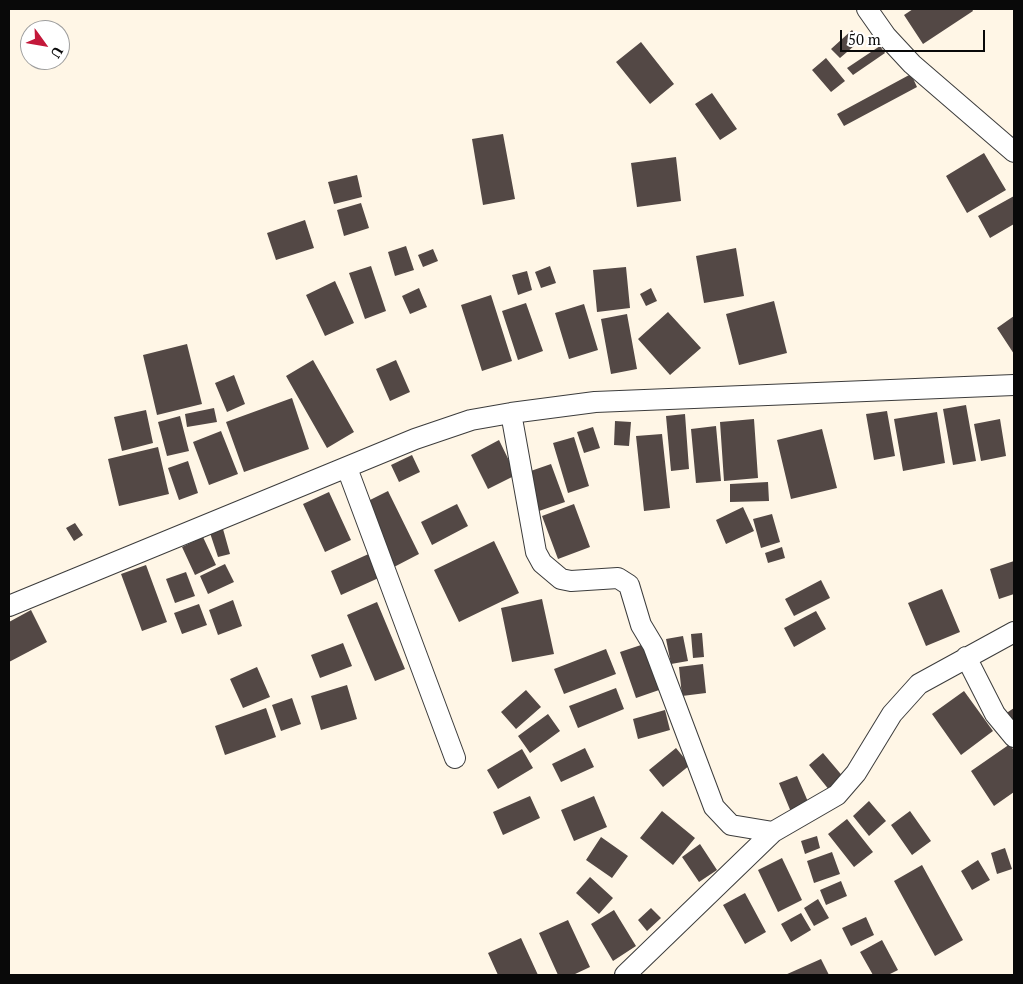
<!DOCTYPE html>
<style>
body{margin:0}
#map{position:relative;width:1023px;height:984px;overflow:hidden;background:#fff6e6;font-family:"PT Serif",serif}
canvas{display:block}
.frame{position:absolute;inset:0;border:10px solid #090909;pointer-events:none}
.north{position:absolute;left:20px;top:20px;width:50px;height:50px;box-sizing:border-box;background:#fff;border:1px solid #9d9d9d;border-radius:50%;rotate:122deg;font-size:14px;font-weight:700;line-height:20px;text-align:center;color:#090909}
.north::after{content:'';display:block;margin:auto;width:18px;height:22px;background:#c3183a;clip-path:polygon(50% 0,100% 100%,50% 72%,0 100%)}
.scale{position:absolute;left:840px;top:30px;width:145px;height:22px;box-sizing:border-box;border:2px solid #090909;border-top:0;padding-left:6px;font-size:15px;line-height:18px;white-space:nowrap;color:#090909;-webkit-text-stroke:4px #fff;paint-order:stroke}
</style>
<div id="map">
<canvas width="1023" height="984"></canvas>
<div class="frame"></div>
<div class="north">U</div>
<div class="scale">50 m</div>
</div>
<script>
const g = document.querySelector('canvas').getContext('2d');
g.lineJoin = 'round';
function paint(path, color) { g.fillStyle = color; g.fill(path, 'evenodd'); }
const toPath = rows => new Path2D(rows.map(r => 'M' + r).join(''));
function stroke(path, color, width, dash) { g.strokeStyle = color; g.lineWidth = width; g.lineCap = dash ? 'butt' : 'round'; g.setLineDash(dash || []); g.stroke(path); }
const building = toPath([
 [913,9,972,9,973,11,923,44,904,15],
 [852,30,861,40,840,58,831,49],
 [641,42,674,84,650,104,616,62],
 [880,46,885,53,853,75,847,68],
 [826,58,845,81,831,92,812,70],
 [911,74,917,87,844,126,837,114],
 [712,93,737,129,720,140,695,104],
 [503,134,515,199,483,205,472,139],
 [984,153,1006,190,967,213,946,176],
 [676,157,681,201,637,207,631,163],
 [357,175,362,197,334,204,328,182],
 [1014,196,1014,224,990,238,978,216],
 [361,203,369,228,344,236,337,210],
 [305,220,314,248,276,260,267,233],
 [406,246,414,270,395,276,388,252],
 [736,248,744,296,704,303,696,256],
 [433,249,438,261,423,267,418,255],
 [371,266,386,311,365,319,349,273],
 [550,266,556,283,541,288,535,272],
 [626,267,630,308,597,312,593,270],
 [527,271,532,290,518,295,512,275],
 [335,281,354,323,325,336,306,295],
 [419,288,427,307,410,314,402,296],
 [651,288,657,301,646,306,640,294],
 [491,295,512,361,482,371,461,305],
 [774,301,787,353,739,365,726,314],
 [526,303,543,351,518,360,502,311],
 [584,304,598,350,569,359,555,313],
 [668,312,701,348,670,375,638,339],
 [627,314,637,369,611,374,601,319],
 [1014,316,1014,354,997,328],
 [187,344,202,404,157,415,143,355],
 [313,360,354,432,327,448,286,376],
 [396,360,410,392,390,401,376,369],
 [234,375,245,404,227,412,215,383],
 [292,398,309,449,244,472,226,422],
 [966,405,976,461,953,465,943,409],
 [214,408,217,422,187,427,185,414],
 [146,410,153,443,122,451,114,417],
 [887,411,895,456,874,460,866,414],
 [937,412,945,463,903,471,894,419],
 [685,414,689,469,671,471,666,416],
 [180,416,189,451,167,456,158,422],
 [754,419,758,478,724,481,720,422],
 [1000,419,1006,456,981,461,974,424],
 [615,421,631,422,629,446,614,445],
 [716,426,721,481,696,483,691,429],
 [593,427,600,448,584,453,577,432],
 [822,429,837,488,791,499,777,440],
 [221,431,238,474,209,485,193,442],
 [662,434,670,508,644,511,636,436],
 [574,437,589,486,568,493,553,443],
 [499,440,516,475,488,489,471,455],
 [158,447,169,494,119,506,108,459],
 [412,455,420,472,399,482,391,465],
 [188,461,198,493,179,500,168,468],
 [551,464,565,502,539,511,525,473],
 [768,482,769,501,730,502,730,484],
 [388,491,419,554,394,567,364,503],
 [329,492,351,540,325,552,303,504],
 [457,504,468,526,432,545,421,522],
 [574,504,590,547,558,559,542,516],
 [743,507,754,531,726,544,716,520],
 [772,514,780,542,761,548,753,519],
 [75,523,83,535,74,541,66,528],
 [223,529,230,554,218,557,210,533],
 [203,537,216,565,195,575,182,547],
 [494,541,519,593,459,622,434,570],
 [782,547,785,558,768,563,765,553],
 [373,552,383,576,341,595,331,571],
 [1014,561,1014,594,999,599,990,569],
 [225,564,234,582,208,594,200,576],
 [146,565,167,622,142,631,121,574],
 [186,572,195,596,175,603,166,579],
 [821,580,830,598,794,616,785,599],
 [942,589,960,632,926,646,908,603],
 [542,599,554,654,512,662,501,608],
 [233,600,242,626,218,635,209,610],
 [377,602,405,669,375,681,347,615],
 [199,604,207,625,182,634,174,613],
 [31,610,47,642,9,662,9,622],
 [816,611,826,629,794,647,784,628],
 [702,633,704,657,693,658,691,634],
 [683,636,688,661,671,664,666,639],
 [343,643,352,666,320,678,311,655],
 [647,643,662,689,636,698,620,652],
 [606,649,616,674,564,694,554,669],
 [703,664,706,693,682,696,679,667],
 [257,667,270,697,243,708,230,679],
 [347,685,357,719,321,730,311,696],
 [616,688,624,709,578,728,569,706],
 [526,690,541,707,516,729,501,712],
 [964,691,993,731,961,755,932,714],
 [292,698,301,724,281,731,272,705],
 [266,708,276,737,225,755,215,726],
 [1014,708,1014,728,1005,714],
 [665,710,670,730,638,739,633,719],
 [548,714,560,731,530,753,518,736],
 [1010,744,1014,751,1014,792,994,806,971,771],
 [585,748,594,767,561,782,552,764],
 [676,748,690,765,663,787,649,770],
 [522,749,533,768,498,789,487,770],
 [823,753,845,779,830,791,809,765],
 [797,776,809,804,791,812,779,783],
 [530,796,540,818,503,835,493,812],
 [594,796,607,827,574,841,561,810],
 [869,801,886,821,869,836,853,816],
 [662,811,695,838,673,865,640,838],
 [910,811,931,841,912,855,891,825],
 [847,819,873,852,854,867,828,834],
 [817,836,820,848,805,854,801,841],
 [601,837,628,856,612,878,586,860],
 [700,844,717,870,699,882,682,857],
 [1005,848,1012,869,997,874,991,853],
 [832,852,840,874,814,883,807,861],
 [782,858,802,900,778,912,758,870],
 [978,860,990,880,972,890,961,871],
 [922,865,963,940,935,956,894,881],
 [590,877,613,898,599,914,576,893],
 [841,881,847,896,826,905,820,890],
 [745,893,766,932,745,944,723,905],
 [818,899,829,918,814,926,804,908],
 [651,908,661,918,647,931,638,920],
 [614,910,636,946,613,961,591,924],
 [801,913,811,930,791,942,781,924],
 [866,917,874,935,851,946,842,928],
 [568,920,590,967,573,975,558,975,539,933],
 [521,938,538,975,498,975,488,953],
 [882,940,898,970,888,975,873,975,860,952],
 [821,959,829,975,785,975]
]);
const street = toPath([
 [867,9,886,36,912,64,1014,152],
 [511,413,536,552,542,563,561,579,571,581,618,578,629,585,641,625,653,645,714,807,731,825,773,832],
 [347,468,455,758],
 [9,606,415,439,471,420,511,413,595,402,1014,385],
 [966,657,995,714,1014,737],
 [625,975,773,832,837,795,856,773,892,714,919,684,1014,632]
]);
paint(building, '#534845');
stroke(street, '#3c3c3c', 22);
stroke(street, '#fff', 20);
</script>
